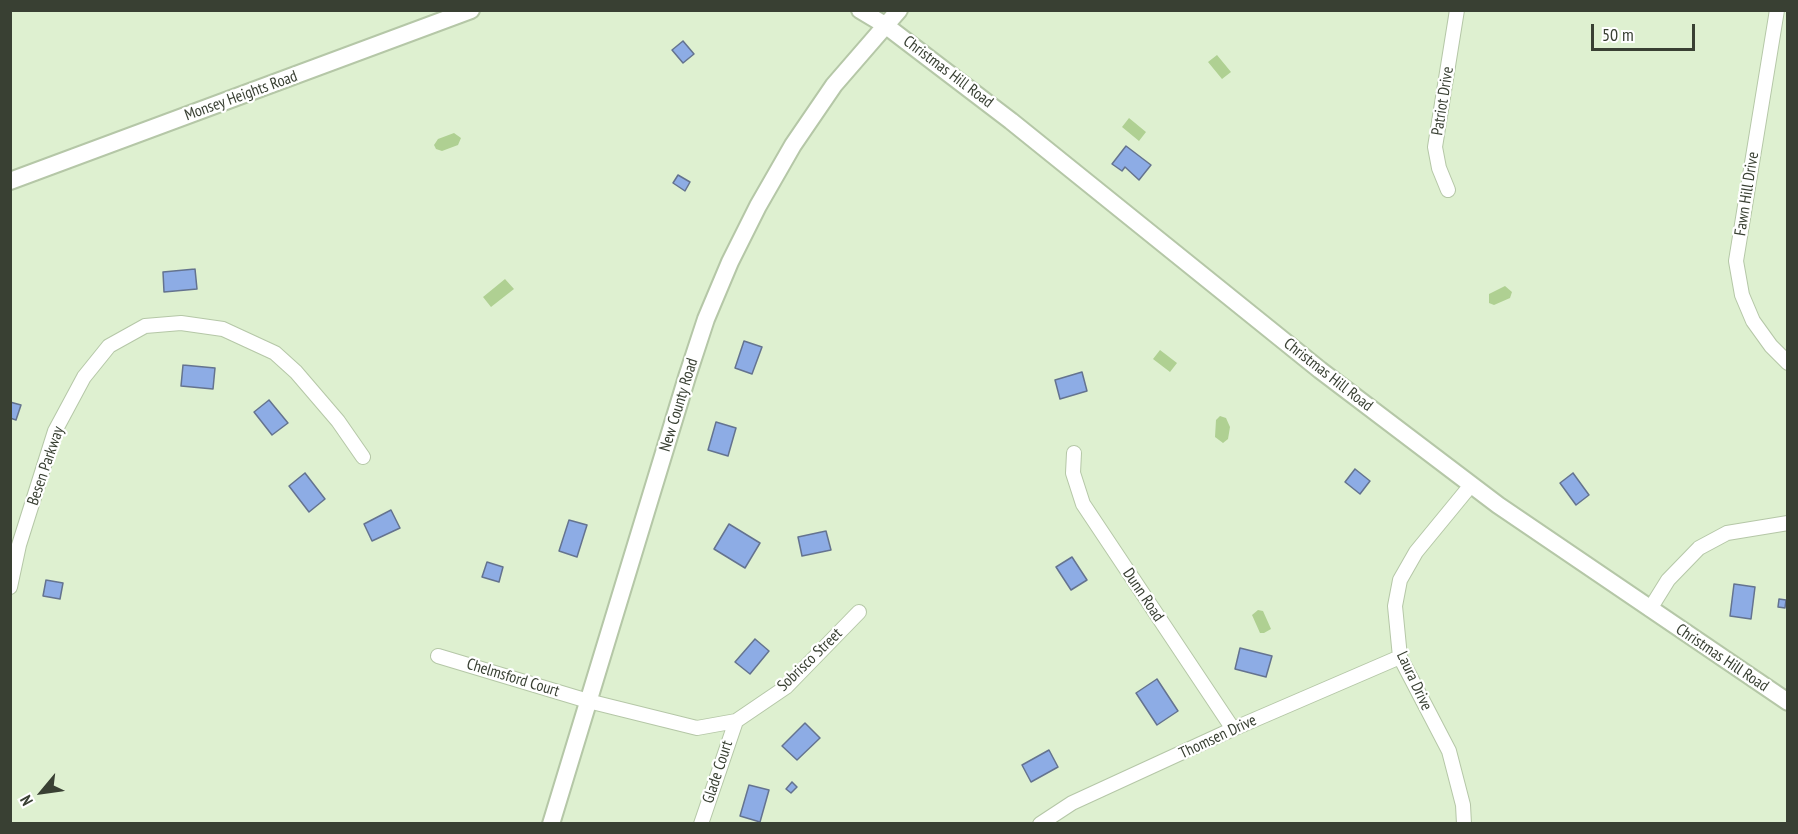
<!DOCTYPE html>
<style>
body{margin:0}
#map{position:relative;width:1798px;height:834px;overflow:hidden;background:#def0d0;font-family:"PT Sans Narrow",sans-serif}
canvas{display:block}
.frame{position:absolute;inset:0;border:12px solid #394033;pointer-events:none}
.north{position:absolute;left:12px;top:762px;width:60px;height:60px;-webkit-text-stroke:4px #fff;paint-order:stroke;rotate:241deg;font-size:16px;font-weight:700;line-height:24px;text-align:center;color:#394033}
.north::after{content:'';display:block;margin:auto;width:21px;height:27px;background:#394033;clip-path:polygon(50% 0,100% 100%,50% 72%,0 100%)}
.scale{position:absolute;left:1591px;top:24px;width:104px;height:27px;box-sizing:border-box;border:3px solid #394033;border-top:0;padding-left:8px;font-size:18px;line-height:21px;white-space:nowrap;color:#394033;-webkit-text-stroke:4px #fff;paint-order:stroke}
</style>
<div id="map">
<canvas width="1798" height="834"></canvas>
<div class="frame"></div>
<div class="north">N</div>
<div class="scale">50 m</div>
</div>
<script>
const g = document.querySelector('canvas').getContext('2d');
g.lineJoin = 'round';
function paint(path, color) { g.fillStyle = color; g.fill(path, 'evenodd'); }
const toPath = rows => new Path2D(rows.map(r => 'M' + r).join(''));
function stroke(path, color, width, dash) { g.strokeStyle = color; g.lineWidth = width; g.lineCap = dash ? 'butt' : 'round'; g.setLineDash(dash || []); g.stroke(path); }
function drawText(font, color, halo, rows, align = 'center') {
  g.font = font + ' "PT Sans Narrow",sans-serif'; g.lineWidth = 4.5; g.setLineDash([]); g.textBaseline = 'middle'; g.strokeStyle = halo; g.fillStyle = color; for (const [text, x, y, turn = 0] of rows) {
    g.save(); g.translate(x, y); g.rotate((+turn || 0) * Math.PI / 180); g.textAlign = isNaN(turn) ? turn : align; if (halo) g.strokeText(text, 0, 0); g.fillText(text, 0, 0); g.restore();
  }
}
const water = toPath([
 [1217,55,1231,72,1222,79,1208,62],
 [1129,118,1146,132,1139,141,1122,127],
 [454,133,461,138,458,145,442,151,436,149,434,145,438,139],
 [505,279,514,289,491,307,483,297],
 [1505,286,1512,292,1510,298,1494,305,1489,303,1489,294],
 [1160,350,1177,363,1170,372,1153,359],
 [1220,416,1226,418,1230,427,1228,439,1223,443,1215,437,1216,420],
 [1258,610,1263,611,1271,629,1264,633,1260,633,1252,615]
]);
const building = toPath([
 [683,41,694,54,683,63,672,50,683,41],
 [1126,146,1151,165,1139,180,1125,167,1122,171,1112,164,1126,146],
 [678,175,690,182,685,191,673,183,678,175],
 [195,269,197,289,164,292,163,272,195,269],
 [744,341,762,347,752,374,735,368,744,341],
 [183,365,215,368,213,389,181,386,183,365],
 [1082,372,1087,391,1060,399,1055,380,1082,372],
 [269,400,288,423,272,435,254,412,269,400],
 [10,402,21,405,16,420,10,418,10,402],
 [716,422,736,428,728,456,708,450,716,422],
 [1355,469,1370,481,1360,494,1345,482,1355,469],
 [305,473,325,499,309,512,289,486,305,473],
 [1573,473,1589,495,1576,505,1560,483,1573,473],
 [391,510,400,528,372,541,364,524,391,510],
 [569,520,587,525,577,557,559,551,569,520],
 [729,524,760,543,745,568,714,549,729,524],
 [826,531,831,550,802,556,798,537,826,531],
 [1072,557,1087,580,1071,590,1056,567,1072,557],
 [487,562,503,567,499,582,482,577,487,562],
 [46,580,63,583,60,599,43,596,46,580],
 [1734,584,1755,587,1751,619,1730,616,1734,584],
 [1779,599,1786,600,1785,608,1778,607,1779,599],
 [755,639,769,651,750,674,735,662,755,639],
 [1240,648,1272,656,1266,677,1235,669,1240,648],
 [1157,679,1178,711,1157,725,1136,693,1157,679],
 [805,723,820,738,797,760,782,746,805,723],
 [1049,750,1058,767,1031,782,1022,765,1049,750],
 [792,782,797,787,791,793,786,789,792,782],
 [749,785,769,790,760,822,740,816,749,785]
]);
const minor = toPath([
 [1777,10,1736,261,1742,295,1753,321,1771,346,1788,363],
 [1448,190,1439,168,1435,147,1457,10],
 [1074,453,1073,473,1083,504,1233,729],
 [10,587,19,545,55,431,84,377,109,346,145,326,181,323,223,329,275,353,296,372,338,421,363,457],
 [1650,609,1668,580,1699,548,1727,533,1788,523],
 [438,656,588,701,697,728,736,721,786,687,859,612],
 [701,824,736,721],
 [1040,824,1072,803,1233,729,1400,657],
 [1464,824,1463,805,1449,751,1400,657,1395,606,1400,580,1416,552,1471,485]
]);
const tertiary = toPath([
 [860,10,885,25,1011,121,1320,370,1498,505,1788,702],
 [10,181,471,10],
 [551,824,687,377,706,319,730,262,758,206,793,145,834,85,899,10]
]);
const streetNames = [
 ["Christmas Hill Road",948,72,37],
 ["Monsey Heights Road",241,96,-20],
 ["Patriot Drive",1443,101,-81],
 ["Fawn Hill Drive",1747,194,-81],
 ["Christmas Hill Road",1328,375,38],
 ["New County Road",679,405,-73],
 ["Besen Parkway",46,466,-71],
 ["Dunn Road",1143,595,56],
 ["Christmas Hill Road",1722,658,34],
 ["Sobrisco Street",810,660,-44],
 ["Chelmsford Court",513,678,17],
 ["Laura Drive",1414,681,65],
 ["Thomsen Drive",1218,737,-25],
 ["Glade Court",718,772,-72]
];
paint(water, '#afd092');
paint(building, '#8dace5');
stroke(building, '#64738f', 1.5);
stroke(minor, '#b5c7a7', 16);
stroke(tertiary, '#b5c7a7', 20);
stroke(minor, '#fff', 14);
stroke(tertiary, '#fff', 16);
drawText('16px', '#394033', '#fff', streetNames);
</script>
